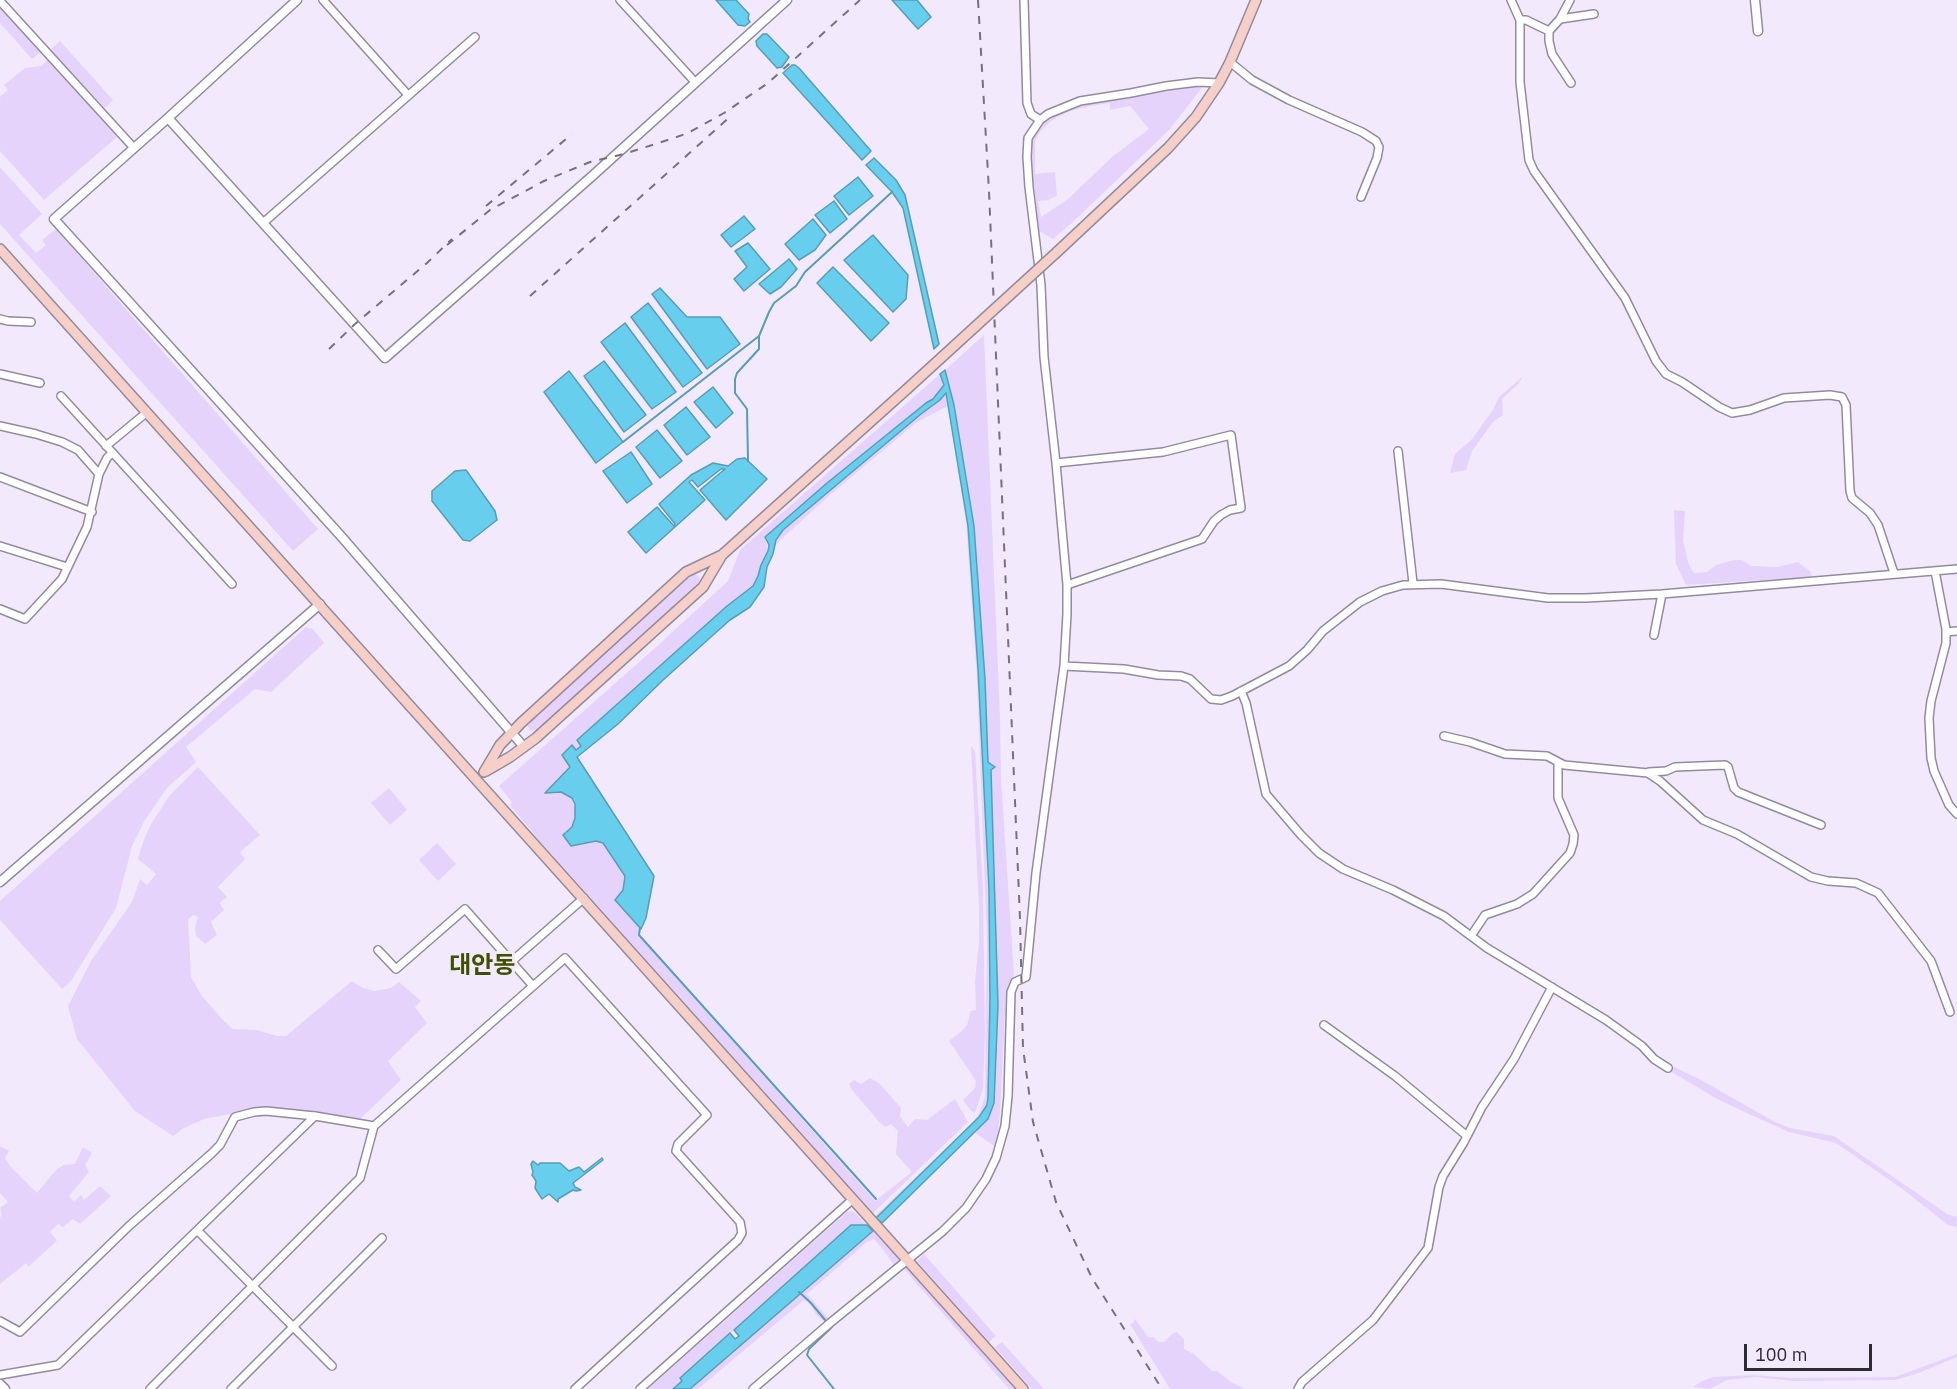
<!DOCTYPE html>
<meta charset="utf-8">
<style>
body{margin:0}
#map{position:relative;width:1957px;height:1389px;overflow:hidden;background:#f2e9fd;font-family:"IBM Plex Sans",sans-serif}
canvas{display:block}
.scale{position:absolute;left:1744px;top:1344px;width:128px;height:27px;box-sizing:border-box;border:3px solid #2e2a32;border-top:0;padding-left:8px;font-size:18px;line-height:21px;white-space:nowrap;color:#2e2a32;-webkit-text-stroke:4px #f2e9fd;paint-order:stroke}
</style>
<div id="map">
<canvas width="1957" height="1389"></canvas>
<div class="scale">100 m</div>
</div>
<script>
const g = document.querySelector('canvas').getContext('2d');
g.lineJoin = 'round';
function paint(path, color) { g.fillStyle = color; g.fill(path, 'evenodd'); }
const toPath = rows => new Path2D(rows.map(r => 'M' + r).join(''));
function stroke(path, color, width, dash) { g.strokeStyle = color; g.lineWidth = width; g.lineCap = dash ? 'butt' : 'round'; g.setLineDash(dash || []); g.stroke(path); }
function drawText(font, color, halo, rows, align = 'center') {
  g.font = font + ' "IBM Plex Sans","Noto Sans KR",sans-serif'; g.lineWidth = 6; g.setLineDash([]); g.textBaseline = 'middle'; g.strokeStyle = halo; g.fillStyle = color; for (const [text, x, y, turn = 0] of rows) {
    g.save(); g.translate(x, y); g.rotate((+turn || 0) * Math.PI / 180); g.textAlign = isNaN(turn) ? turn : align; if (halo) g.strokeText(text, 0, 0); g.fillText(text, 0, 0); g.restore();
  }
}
const green = toPath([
 [0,6,41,52,32,59,0,23],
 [60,41,113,100,105,108,50,50],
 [49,59,117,137,44,200,0,151,0,97,8,90,4,85,25,68,41,66],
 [1201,85,1203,86,1201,89,1170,129,1073,222,1053,239,1039,231,1030,148,1033,136,1044,121,1050,116,1078,105],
 [1110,103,1110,110,1130,106,1149,129,1112,157,1068,199,1041,217,1038,201,1048,200,1057,196,1055,172,1035,174,1035,141,1039,133,1051,121,1070,111,1090,106],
 [0,167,42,214,19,235,36,253,46,245,42,240,56,229,318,529,293,551,0,224],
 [984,335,1000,717,1001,779,1014,975,1010,981,1006,993,1000,1112,998,1133,994,1146,974,1132,990,1116,994,1103,998,1005,991,765,988,762,985,679,974,526,954,405,945,370],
 [940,374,944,385,933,399,926,403,827,483,765,537,768,551,761,565,759,576,753,586,727,606,577,739,582,745,576,750,572,746,570,766,546,793,561,792,572,798,576,812,572,827,575,846,583,843,596,841,603,843,617,862,625,876,625,883,623,890,615,900,640,928,639,936,875,1201,912,1172,896,1154,898,1131,891,1124,886,1127,881,1124,852,1090,849,1084,854,1080,861,1084,870,1078,879,1083,901,1108,900,1116,908,1127,913,1121,916,1119,927,1120,955,1099,968,1122,873,1213,539,840,510,805,512,802,499,786,655,648,728,581,740,550],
 [1522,377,1519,383,1502,399,1503,415,1493,422,1472,451,1466,470,1450,473,1455,454,1472,439,1493,410,1499,397],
 [946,392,968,526,978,669,989,889,990,999,988,1097,987,1105,979,1117,876,1218,876,1215,971,1124,979,1114,985,1096,987,942,977,679,966,521,948,406,917,422,831,494,775,545,783,530,921,414,940,400],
 [1674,510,1685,511,1683,541,1689,565,1694,573,1707,572,1716,565,1734,560,1742,560,1751,566,1758,566,1777,567,1798,562,1811,572,1812,577,1686,585,1676,564],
 [694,573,698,576,700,580,698,583,538,730,530,731,527,724,530,719],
 [306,627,313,629,324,643,271,692,255,689,186,747,196,762,167,788,145,820,132,846,116,908,71,981,62,989,0,920,0,901],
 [971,746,975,751,983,890,985,1034,983,1089,975,1113,971,1111,963,1100,975,1088,976,1081,949,1041,962,1031,967,1025,971,1011,976,1010,975,981,979,942,979,908],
 [198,767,260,835,240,852,245,859,218,887,227,897,220,903,224,910,211,922,217,935,205,944,196,936,195,928,198,917,194,915,188,919,191,977,202,996,223,1020,233,1029,257,1030,277,1036,286,1036,352,981,363,988,374,991,391,988,399,982,421,1001,415,1007,427,1023,388,1061,401,1080,359,1120,285,1108,267,1107,204,1119,184,1128,173,1136,135,1111,77,1039,68,1006,91,961,132,902,140,879,147,885,156,874,138,859,144,839,151,824,170,795],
 [389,788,407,810,390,825,371,803],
 [437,843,456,864,438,881,419,860],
 [1672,1066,1701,1080,1773,1121,1790,1128,1834,1136,1947,1214,1957,1217,1957,1227,1948,1225,1904,1190,1836,1143,1789,1132,1751,1115,1717,1099,1670,1071],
 [0,1146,9,1151,5,1158,10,1166,37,1193,56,1170,63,1165,75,1164,83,1147,92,1153,85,1165,89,1172,69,1196,74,1202,81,1195,84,1200,100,1186,111,1196,80,1224,73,1219,63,1227,58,1224,50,1232,57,1241,28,1267,26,1263,0,1284,0,1217,2,1216,0,1208,8,1202,0,1193],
 [853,1211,867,1225,851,1226,680,1378,682,1381,673,1389,648,1389,847,1212],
 [873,1231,876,1231,901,1259,894,1265,884,1251,874,1239,867,1242,807,1294,829,1319,825,1322,817,1316,811,1305,804,1300,698,1389,690,1389],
 [924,1254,996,1336,989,1342,917,1261],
 [907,1265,1018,1389,1009,1389,903,1268],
 [1135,1319,1148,1337,1153,1337,1159,1342,1164,1342,1172,1334,1177,1332,1184,1339,1184,1349,1194,1354,1212,1371,1217,1371,1231,1382,1245,1389,1170,1389,1130,1324,1133,1323],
 [1002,1342,1044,1389,1032,1389,995,1347],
 [1957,1354,1957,1357,1916,1374,1895,1380,1793,1381,1755,1377,1727,1380,1710,1389,1693,1387,1702,1381,1713,1377,1753,1375,1792,1378,1895,1377]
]);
const water = toPath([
 [716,0,736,0,749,14,748,19,750,22,745,26,738,25,716,0],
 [892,0,917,0,931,17,918,29,892,0],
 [763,34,767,34,789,57,782,67,777,68,757,46,756,41,763,34],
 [792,65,795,65,799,68,871,151,862,160,783,73,792,65],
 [874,158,896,180,905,195,939,344,934,349,903,208,892,192,866,165,874,158],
 [858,177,873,196,849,215,834,196,858,177],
 [834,201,847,219,830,233,815,215,834,201],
 [744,216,755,229,731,247,721,235,744,216],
 [813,219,826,235,815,250,799,260,785,244,813,219],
 [873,235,908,275,906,299,893,312,844,260,873,235],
 [748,243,770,269,744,291,734,279,747,267,735,251,748,243],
 [789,259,797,269,781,287,770,294,759,284,789,259],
 [833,267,889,323,871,341,817,283,833,267],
 [660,288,687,317,720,317,740,344,707,369,652,294,660,288],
 [648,303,702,373,683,387,631,317,648,303],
 [625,323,676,392,652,409,601,342,625,323],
 [604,361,646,415,624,432,584,376,604,361],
 [945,370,954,405,974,526,985,679,988,762,995,767,991,770,998,1005,994,1103,988,1119,882,1223,876,1218,979,1117,987,1105,988,1097,990,999,989,889,978,669,968,526,946,393,940,400,921,414,783,530,776,540,773,554,767,567,764,587,750,607,730,620,712,636,662,681,618,724,577,757,654,876,646,918,641,929,615,900,623,890,625,876,603,843,596,841,571,846,563,835,572,827,575,818,575,804,572,798,561,792,545,793,570,767,562,755,572,745,576,750,581,746,577,740,727,606,753,586,758,576,761,565,768,551,769,545,765,537,827,483,926,403,933,399,944,385,940,374,945,370],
 [569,371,623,442,596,463,544,392,569,371],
 [713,387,733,413,716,428,694,402,713,387],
 [686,407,710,437,687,455,664,425,686,407],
 [657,430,682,461,660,478,636,447,657,430],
 [631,452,652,484,627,503,603,471,631,452],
 [745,458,767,479,726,520,700,490,725,469,721,469,698,487,692,480,689,482,705,500,646,553,628,532,657,507,674,526,675,524,659,504,691,475,713,463,728,466,737,459,745,458],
 [466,470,495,511,497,520,470,541,463,540,432,501,432,491,455,471,466,470],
 [602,1158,603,1160,573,1183,575,1187,581,1190,576,1191,573,1190,558,1199,558,1202,549,1194,542,1199,535,1188,536,1181,532,1175,533,1172,531,1164,533,1161,538,1165,540,1163,560,1163,569,1171,579,1167,584,1172,602,1158],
 [851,1225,867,1225,873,1231,690,1389,673,1389,682,1381,680,1378,730,1333,735,1339,739,1336,734,1330,851,1225]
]);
const stream = toPath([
 [623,442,759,336],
 [748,461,747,409,735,393,735,379,737,373,759,349,759,336,769,312,774,303,796,286,805,272,892,192],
 [640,928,639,935,876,1199],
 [799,1292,810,1302,826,1321],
 [832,1327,809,1349,807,1355,834,1389]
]);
const minor = toPath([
 [323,0,408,95],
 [620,0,695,82],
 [1024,0,1027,103,1031,114,1040,120],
 [1511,0,1520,20,1520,82,1529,160,1534,171,1625,298,1656,361,1666,374,1682,382,1719,407,1732,413,1750,410,1784,398,1830,395,1842,397,1846,405,1850,491,1852,498,1870,513,1878,525,1894,573],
 [0,1,134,148],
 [1560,19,1594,14],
 [1520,20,1526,20,1549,31,1560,19,1570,0],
 [1549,31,1549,41,1552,54,1571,83],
 [1230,62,1252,80,1289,100,1362,132,1376,141,1379,147,1377,158,1361,197],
 [263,223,475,37],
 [0,319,8,321,31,322],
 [0,374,40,383],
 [61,396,232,584],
 [0,426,36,434,62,442,78,450,99,474,87,527,62,579,25,619,0,609],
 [106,446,146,413],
 [1398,451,1413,583],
 [1056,463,1163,452,1231,435,1241,508,1230,510,1221,515,1214,521,1202,539,1067,585],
 [99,474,107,458,112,453],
 [0,477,92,512],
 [0,546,67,567],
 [1935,571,1946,629,1946,643,1931,701,1929,718,1931,758,1934,771,1949,805,1957,814],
 [1946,632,1957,631],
 [1654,635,1662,594],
 [1064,666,1124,669,1158,675,1181,676,1190,679,1211,699,1221,700,1232,696,1289,666,1307,650,1323,631,1360,602,1382,591,1403,585,1441,584,1548,598,1586,598,1662,594,1957,569],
 [1241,691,1246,703,1266,794,1301,835,1319,853,1343,869,1393,890,1444,916,1487,948,1606,1020,1642,1046,1654,1059,1668,1068],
 [1444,736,1470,742,1505,754,1547,756,1564,765,1648,773,1660,781,1703,820,1737,834,1811,877,1828,881,1856,883,1878,893,1931,961,1950,1012],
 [1649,772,1666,771,1675,767,1725,765,1728,767,1734,788,1738,792,1821,825],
 [1471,936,1485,915,1517,904,1533,894,1570,853,1573,844,1574,835,1558,798,1558,763],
 [378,950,396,969,465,909,533,986],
 [512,961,584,898],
 [1324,1025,1395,1076,1467,1136],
 [198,1231,332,1366],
 [0,1321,20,1332,129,1226,211,1154,220,1145,235,1117,254,1112,266,1111,315,1116,374,1126],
 [0,1375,58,1365,315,1116],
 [150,1389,360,1178,374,1126,565,958,707,1115,678,1144,676,1151,740,1222,742,1233,738,1240,575,1389],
 [231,1389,382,1238],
 [640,1389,853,1199],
 [753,1389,830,1323,943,1231,966,1208,986,1179,996,1158,1005,1126,1008,1096,1011,992,1015,982,1026,977,1036,873,1064,666,1067,614,1067,585,1056,463,1044,357,1041,285,1029,187,1027,157,1028,138,1040,120,1048,114,1080,101,1131,93,1166,86,1198,82,1219,83],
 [1298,1389,1302,1382,1373,1320,1428,1248,1439,1187,1443,1176,1464,1142,1482,1107,1514,1059,1552,987]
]);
const tertiary = toPath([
 [297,0,168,118,54,219,340,535,524,747],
 [1755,0,1758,31],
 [168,118,385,358,590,178,787,0],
 [0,882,320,604],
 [0,1384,5,1389]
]);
const secondary = toPath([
 [0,249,1023,1389],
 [1057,252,1168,148,1196,117,1219,83,1230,62,1256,0],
 [486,771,510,757,536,738,703,587,722,555],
 [484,772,500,745,521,723,686,572,722,555,907,389]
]);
const rail = toPath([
 [978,0,989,191,1020,919,1023,1048,1033,1122,1056,1202,1092,1278,1162,1389],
 [486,206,572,134],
 [447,245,490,210,544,181,590,162,624,154,674,138,688,133,724,113,768,83,860,0],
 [530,296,732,115],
 [329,349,355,324,427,263,452,239]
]);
const secondaryBridge = toPath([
 [907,389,1057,252]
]);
const districtNames = [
 ["대안동",482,966]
];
paint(green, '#e6d3fc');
paint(water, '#68ceed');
stroke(water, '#579db5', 1.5);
stroke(stream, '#579db5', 2);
stroke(minor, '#938b9d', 10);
stroke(tertiary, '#938b9d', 11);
stroke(secondary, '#938b9d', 12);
stroke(minor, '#fff', 7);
stroke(tertiary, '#fff', 8);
stroke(secondary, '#f5cfc8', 9);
stroke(rail, '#77717e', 2, [8, 8]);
stroke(secondaryBridge, '#938b9d', 12, []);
stroke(secondaryBridge, '#f5cfc8', 9);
drawText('bold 24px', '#405000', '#f2e9fd', districtNames);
</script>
